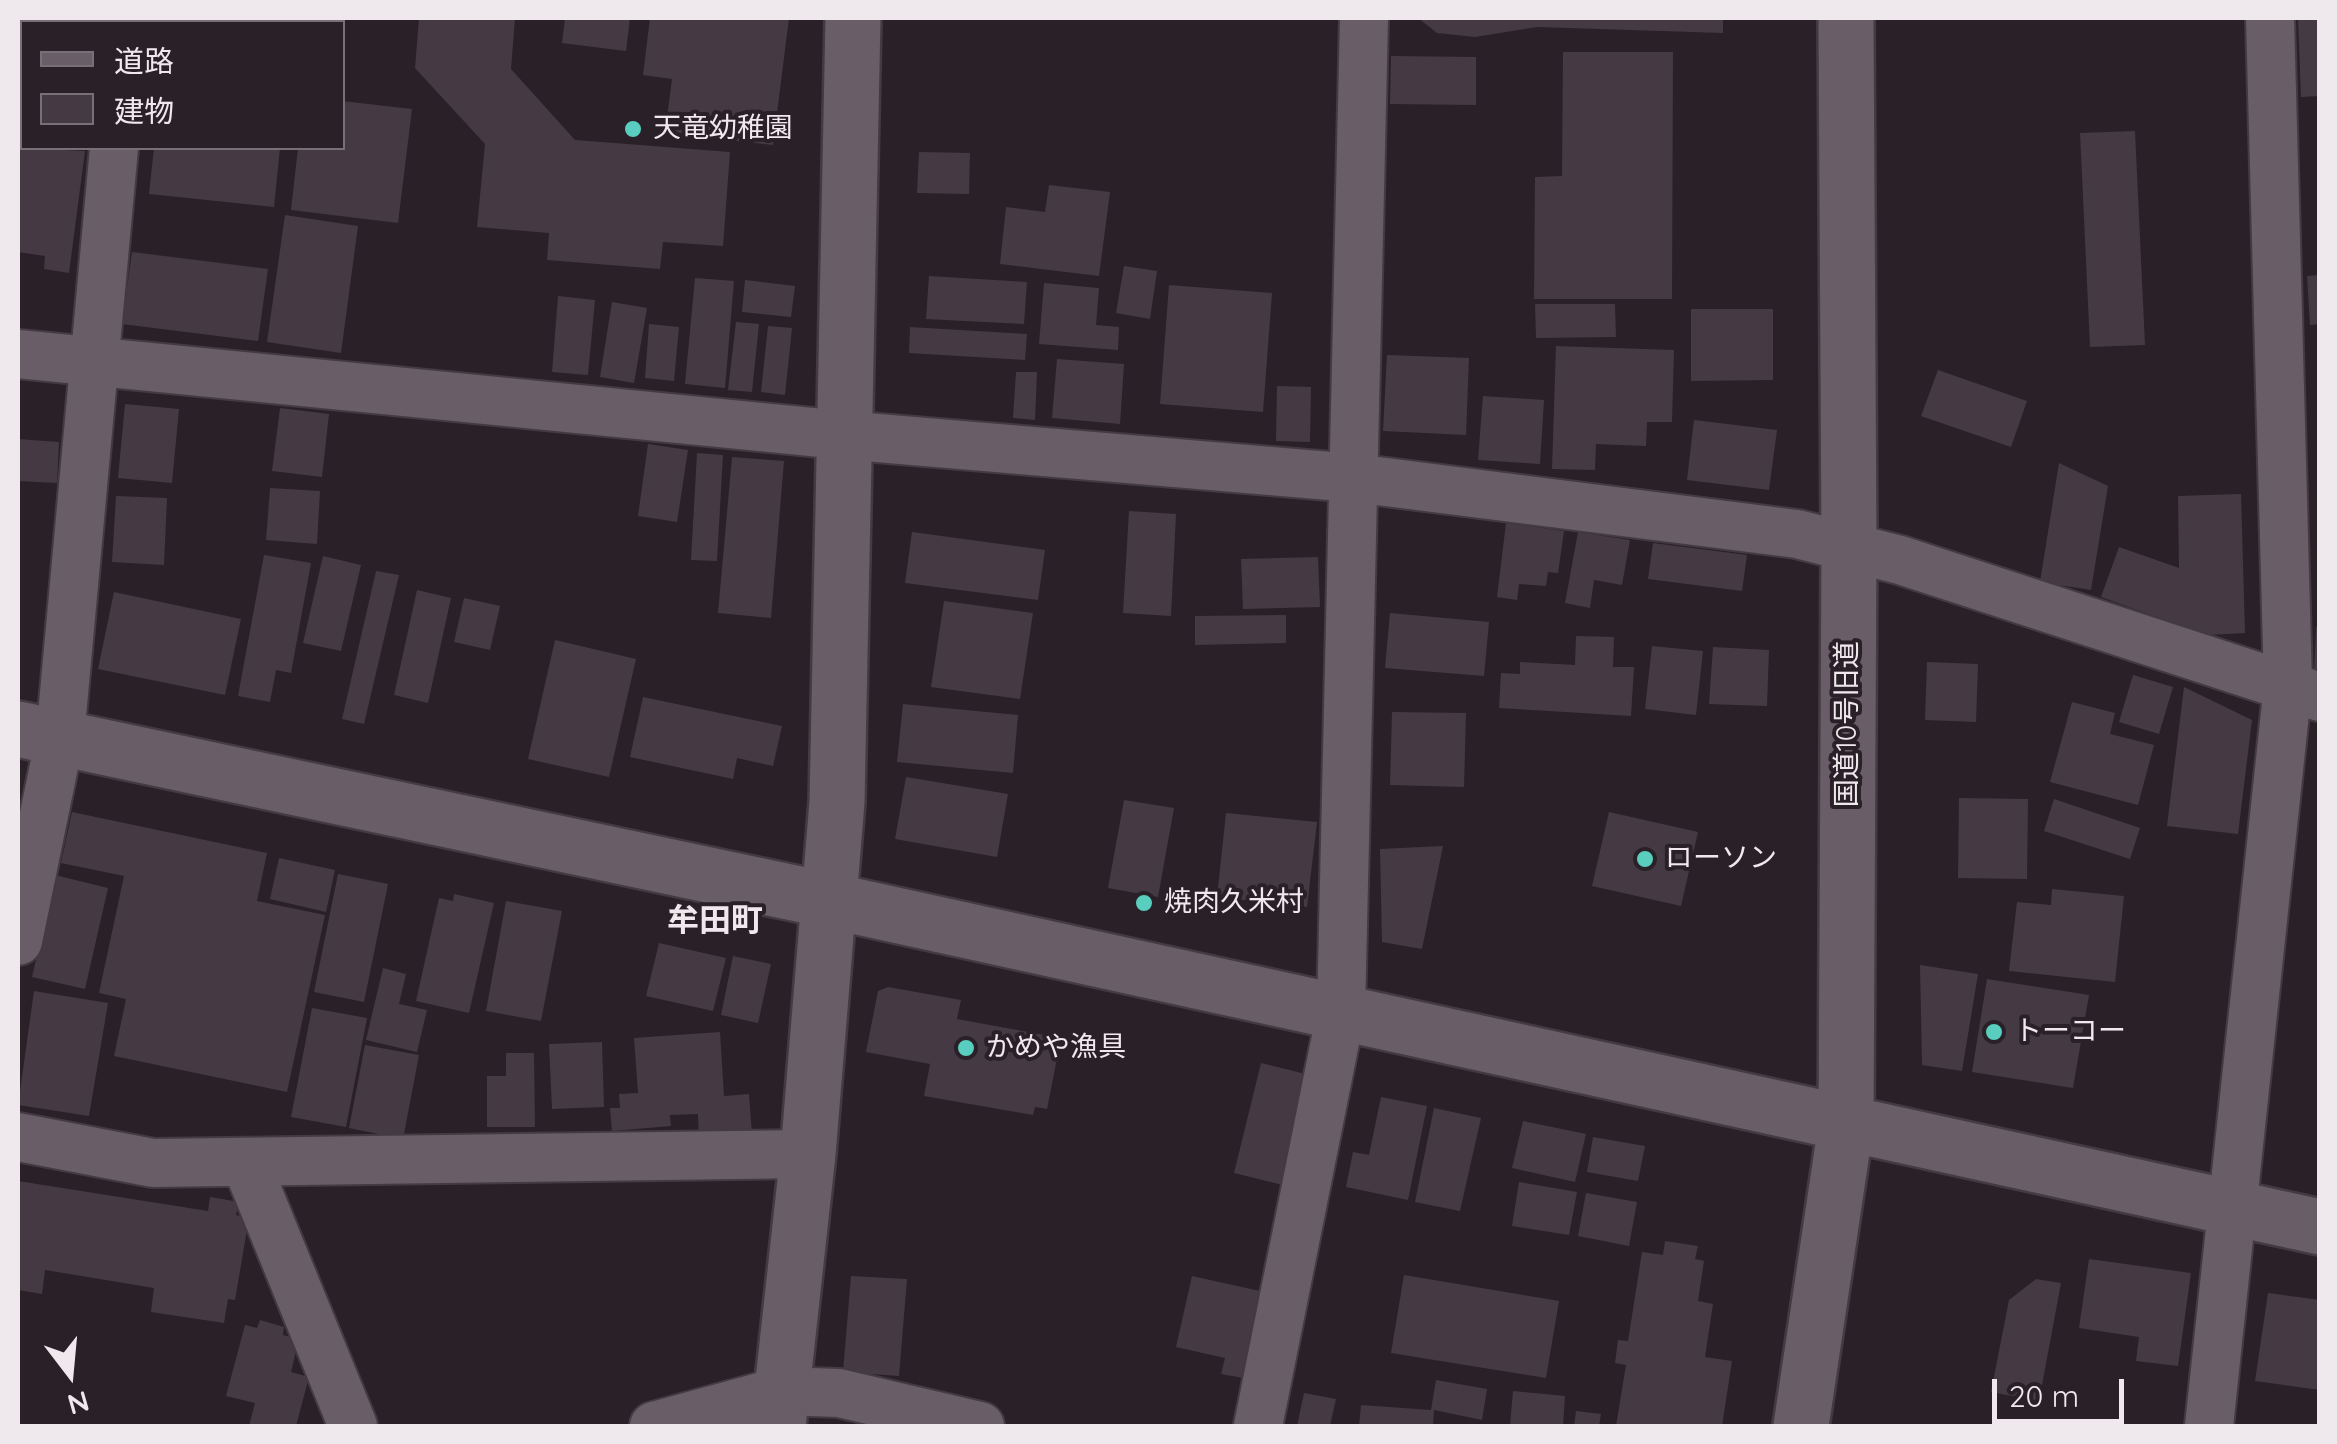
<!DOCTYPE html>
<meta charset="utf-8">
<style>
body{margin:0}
#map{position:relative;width:2337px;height:1444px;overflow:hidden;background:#2a2028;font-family:Quicksand,"Noto Sans JP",sans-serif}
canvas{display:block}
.frame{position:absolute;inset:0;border:20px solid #efe8ed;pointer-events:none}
.legend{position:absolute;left:20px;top:20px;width:325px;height:130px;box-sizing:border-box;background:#2a2028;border:2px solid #797077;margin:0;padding:12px 18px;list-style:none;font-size:30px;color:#efe8ed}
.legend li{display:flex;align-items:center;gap:20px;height:50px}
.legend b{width:50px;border:2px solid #797077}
.north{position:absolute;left:20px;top:1324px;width:100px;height:100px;-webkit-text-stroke:8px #2a2028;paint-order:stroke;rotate:164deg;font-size:28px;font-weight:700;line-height:40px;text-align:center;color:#efe8ed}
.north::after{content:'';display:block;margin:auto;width:35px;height:45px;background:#efe8ed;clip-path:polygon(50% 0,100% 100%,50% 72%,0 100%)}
.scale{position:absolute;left:1992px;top:1379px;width:132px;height:45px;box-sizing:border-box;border:5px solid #efe8ed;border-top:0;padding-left:12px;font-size:30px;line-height:35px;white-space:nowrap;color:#efe8ed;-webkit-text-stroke:8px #2a2028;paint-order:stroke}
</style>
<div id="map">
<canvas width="2337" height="1444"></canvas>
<div class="frame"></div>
<ul class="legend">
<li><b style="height:12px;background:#695d67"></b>道路</li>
<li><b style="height:28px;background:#453a43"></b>建物</li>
</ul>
<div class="north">N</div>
<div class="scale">20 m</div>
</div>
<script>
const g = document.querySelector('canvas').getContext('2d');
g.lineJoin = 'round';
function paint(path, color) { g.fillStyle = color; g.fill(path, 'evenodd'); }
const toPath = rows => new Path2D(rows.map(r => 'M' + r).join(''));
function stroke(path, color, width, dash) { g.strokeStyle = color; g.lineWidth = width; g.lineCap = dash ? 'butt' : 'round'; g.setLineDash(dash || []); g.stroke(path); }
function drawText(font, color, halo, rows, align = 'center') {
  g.font = font + ' Quicksand,"Noto Sans JP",sans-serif'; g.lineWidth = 8; g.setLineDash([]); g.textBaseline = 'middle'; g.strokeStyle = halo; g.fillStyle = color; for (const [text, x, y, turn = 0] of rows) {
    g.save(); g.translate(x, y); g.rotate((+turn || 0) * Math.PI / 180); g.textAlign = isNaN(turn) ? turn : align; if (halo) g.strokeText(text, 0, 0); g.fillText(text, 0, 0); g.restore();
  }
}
const building = toPath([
 [166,18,201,18,200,22,165,22],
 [419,18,515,18,511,69,575,140,730,152,723,246,663,242,660,269,547,260,549,233,477,227,485,144,415,68],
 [565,18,630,18,626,51,562,43],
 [650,18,789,18,773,145,665,133,672,79,643,75],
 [1418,18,1723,18,1723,33,1537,27,1475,37,1437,33],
 [2298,18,2320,18,2320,96,2301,97],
 [1563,52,1673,52,1672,299,1534,299,1535,177,1562,176],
 [1391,56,1476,57,1476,105,1390,104],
 [342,101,412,109,398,223,291,210,298,148,342,148],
 [2135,131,2145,345,2090,347,2080,133],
 [20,148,85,151,69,273,44,269,45,256,18,252],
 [154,148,280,148,274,207,149,194],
 [919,152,970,153,969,194,917,193],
 [1049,185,1110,192,1099,276,1000,264,1006,207,1045,212],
 [285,215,358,226,341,353,267,342],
 [132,252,268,269,258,341,122,324],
 [1124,266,1157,271,1150,319,1116,313],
 [2320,275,2320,324,2310,325,2307,276],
 [929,276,1027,282,1024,324,926,319],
 [695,278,734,281,725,388,685,384],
 [745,280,795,286,791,317,742,312],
 [1044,283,1099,288,1096,325,1119,327,1118,350,1039,344],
 [1169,285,1272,293,1263,412,1160,404],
 [558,296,595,300,588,375,552,372],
 [612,302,647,308,634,383,600,377],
 [1535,304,1615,304,1616,337,1536,338],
 [1691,309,1773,309,1773,380,1691,381],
 [736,322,759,324,752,392,728,390],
 [649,324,679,327,674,381,645,378],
 [768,326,792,328,785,395,761,392],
 [910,327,1027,334,1025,360,909,353],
 [1556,346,1674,350,1672,422,1647,422,1646,446,1596,444,1595,470,1552,469],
 [1387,355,1469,358,1466,435,1383,431],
 [1057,359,1124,364,1120,424,1052,418],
 [1938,370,2027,401,2011,447,1921,416],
 [1016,372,1037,372,1035,420,1013,418],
 [1277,386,1311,387,1310,442,1276,441],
 [1483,396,1544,400,1540,464,1478,460],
 [125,404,179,409,172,483,118,478],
 [280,408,329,414,322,477,272,471],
 [1694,420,1777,430,1769,490,1687,480],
 [18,439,59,442,57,483,18,481],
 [648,444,688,450,677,522,638,516],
 [697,453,723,455,717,561,691,560],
 [732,457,784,461,771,618,718,613],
 [2059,463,2108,486,2091,590,2040,582],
 [270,488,320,491,317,544,266,540],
 [2241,494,2245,633,2208,635,2101,597,2119,547,2179,568,2178,496],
 [116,496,167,498,164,565,112,562],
 [1129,511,1176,514,1171,616,1123,613],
 [1506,523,1564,531,1558,573,1548,572,1546,586,1519,584,1517,600,1497,597],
 [912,532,1045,550,1038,600,905,583],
 [1578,532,1630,540,1622,585,1594,580,1590,608,1565,603],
 [1653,543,1747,555,1742,591,1648,579],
 [264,555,311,563,291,673,276,670,270,702,238,696],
 [323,556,361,565,341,651,303,643],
 [1318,557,1320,607,1243,609,1241,559],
 [376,571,399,575,364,724,342,719],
 [417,590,451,598,428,703,394,695],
 [114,592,241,619,225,695,98,669],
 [464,598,500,606,490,650,454,642],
 [944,601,1033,613,1020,699,931,687],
 [1390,613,1489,622,1484,676,1385,668],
 [1286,615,1286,643,1195,645,1195,616],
 [2316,627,2320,627,2320,676,2314,674],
 [1576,636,1614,637,1613,667,1634,667,1631,716,1499,708,1501,673,1520,674,1520,662,1575,665],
 [555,640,636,659,609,777,528,759],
 [1652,646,1703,651,1696,715,1645,709],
 [1713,647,1769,650,1767,706,1709,704],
 [1927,662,1978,664,1976,722,1925,720],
 [2133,675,2173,687,2159,734,2119,722],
 [2184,687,2252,720,2238,834,2167,826],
 [643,697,782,726,773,766,737,758,733,779,630,757],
 [2072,702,2115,713,2110,734,2154,745,2138,805,2050,782],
 [903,704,1018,715,1013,773,897,762],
 [1392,712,1466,713,1464,787,1390,785],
 [906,777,1008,794,997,857,895,839],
 [1959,798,2028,799,2027,879,1958,878],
 [2054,799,2140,828,2130,859,2044,831],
 [1124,800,1174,808,1158,897,1108,888],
 [72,812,267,853,257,901,325,915,287,1092,114,1056,126,999,99,993,124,876,61,863],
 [1609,812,1698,832,1681,906,1592,886],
 [1226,813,1317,822,1307,907,1217,897],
 [1443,846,1422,949,1382,942,1380,849],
 [279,858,335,870,326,912,270,899],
 [338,874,388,884,364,1002,314,992],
 [55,875,108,888,85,989,32,977],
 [2052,889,2124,896,2115,982,2009,971,2017,902,2051,905],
 [454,894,494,903,469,1013,416,1001,439,898,453,901],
 [506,901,562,911,541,1021,486,1011],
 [659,943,726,958,713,1011,646,996],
 [733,956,771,964,758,1023,721,1015],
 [1920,965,1978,974,1962,1071,1922,1065],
 [383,968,406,974,399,1004,427,1010,417,1052,366,1040],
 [1987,979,2089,995,2073,1088,1972,1072],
 [888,987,961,1000,957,1019,1061,1038,1047,1109,1035,1107,1033,1115,924,1096,930,1064,866,1052,878,991],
 [34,991,108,1003,89,1116,18,1105],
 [312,1008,367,1018,346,1127,291,1117],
 [720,1032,724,1096,749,1094,752,1134,699,1138,698,1114,670,1115,671,1126,612,1131,610,1108,620,1108,619,1094,638,1093,634,1038],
 [602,1042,604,1107,552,1109,549,1044],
 [365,1045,419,1055,403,1139,349,1128],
 [506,1053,534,1053,535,1127,487,1127,487,1076,506,1076],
 [1261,1063,1318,1077,1291,1187,1234,1173],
 [1381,1097,1427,1106,1408,1200,1346,1187,1353,1152,1369,1155],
 [1434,1108,1481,1118,1460,1211,1415,1202],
 [1523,1121,1586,1134,1575,1182,1512,1168],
 [1593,1137,1645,1146,1638,1181,1587,1172],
 [18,1181,208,1211,210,1197,239,1202,236,1215,249,1218,235,1300,228,1299,224,1323,151,1312,154,1288,45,1270,42,1294,18,1290],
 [1519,1182,1577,1192,1569,1235,1512,1226],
 [1586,1193,1637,1202,1629,1246,1578,1236],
 [1665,1241,1698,1246,1695,1259,1704,1261,1698,1301,1713,1304,1705,1357,1732,1361,1722,1426,1616,1426,1626,1365,1615,1363,1618,1340,1628,1341,1642,1252,1663,1255],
 [2089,1259,2191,1273,2178,1366,2136,1361,2139,1337,2079,1328],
 [1404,1275,1559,1301,1546,1378,1391,1353],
 [851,1276,907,1279,899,1376,843,1372],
 [1192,1276,1269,1293,1249,1379,1221,1374,1225,1358,1176,1347],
 [2036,1279,2061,1283,2039,1401,1991,1392,2009,1300],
 [2268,1293,2320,1300,2320,1390,2255,1381],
 [260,1320,284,1327,283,1335,299,1339,291,1372,309,1377,296,1426,249,1426,255,1403,226,1396,245,1325,257,1328],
 [1436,1380,1487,1389,1482,1420,1434,1410,1433,1426,1359,1426,1361,1405,1431,1410],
 [1513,1391,1565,1396,1563,1426,1510,1426],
 [1304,1393,1336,1399,1330,1426,1297,1426],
 [1576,1411,1601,1414,1599,1426,1574,1426]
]);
const street = toPath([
 [124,22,124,18],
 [18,354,842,435,1354,478,1797,534,1900,560,2320,697],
 [18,941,60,737,114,148],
 [18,1137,153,1163,808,1154],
 [246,1163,353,1426],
 [654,1426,782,1391,839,1393,980,1426],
 [1258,1426,1341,1012,1364,18],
 [2209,1426,2288,685,2270,18]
]);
const secondary = toPath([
 [18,729,827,900,2320,1227],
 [778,1426,808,1154,837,802,853,18],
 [1801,1426,1846,1125,1849,545,1846,18]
]);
const markers = [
 [633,129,10,"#59cebe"],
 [1645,859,10,"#59cebe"],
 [1144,903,10,"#59cebe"],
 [1994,1032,10,"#59cebe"],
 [966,1048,10,"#59cebe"]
];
const poiNames = [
 ["天竜幼稚園",653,129],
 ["ローソン",1665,859],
 ["焼肉久米村",1164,903],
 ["トーコー",2014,1032],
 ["かめや漁具",986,1048]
];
const streetNames = [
 ["国道10号旧道",1848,724,-90]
];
const quarterNames = [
 ["牟田町",715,921]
];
paint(building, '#453a43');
stroke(street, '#433b41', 52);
stroke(secondary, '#433b41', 60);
stroke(street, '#695d67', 48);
stroke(secondary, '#695d67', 55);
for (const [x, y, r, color] of markers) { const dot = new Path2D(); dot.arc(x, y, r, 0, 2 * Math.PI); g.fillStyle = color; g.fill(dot); stroke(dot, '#2a2028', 4); }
drawText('28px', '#efe8ed', '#2a2028', poiNames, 'left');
drawText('28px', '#efe8ed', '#2a2028', streetNames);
drawText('bold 32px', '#efe8ed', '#2a2028', quarterNames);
</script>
